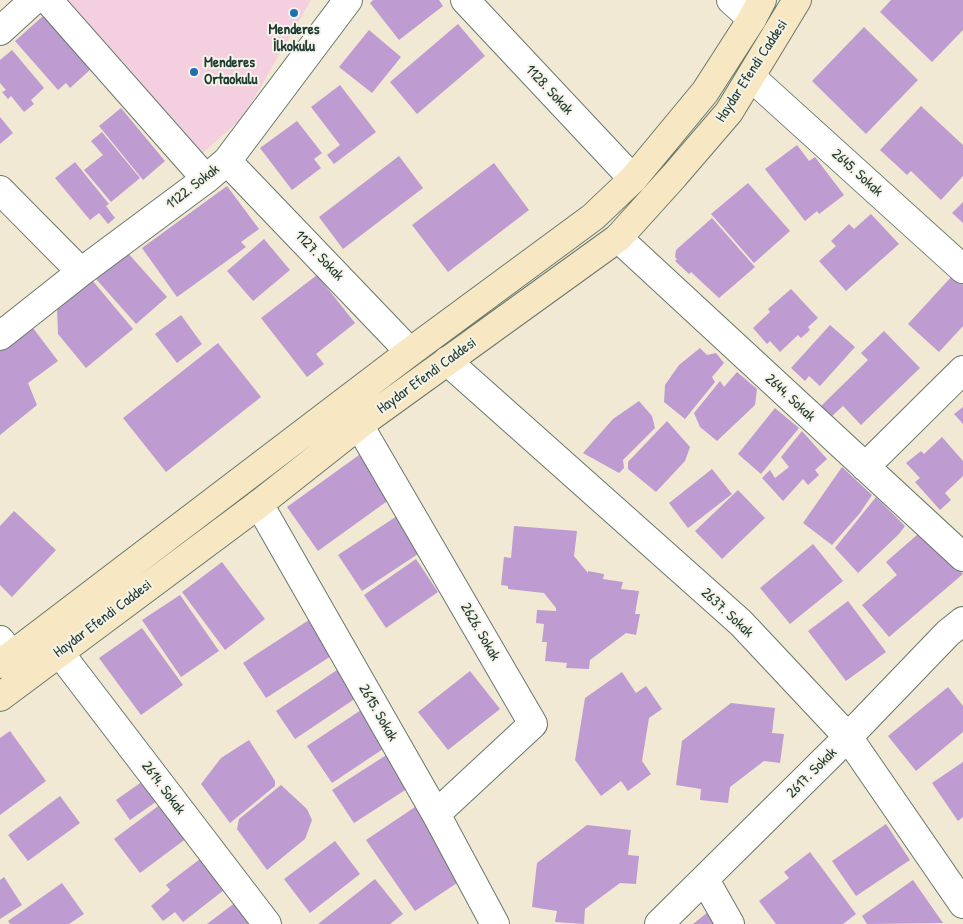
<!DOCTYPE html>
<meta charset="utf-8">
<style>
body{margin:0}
canvas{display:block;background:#f1e9d3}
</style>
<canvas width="963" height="924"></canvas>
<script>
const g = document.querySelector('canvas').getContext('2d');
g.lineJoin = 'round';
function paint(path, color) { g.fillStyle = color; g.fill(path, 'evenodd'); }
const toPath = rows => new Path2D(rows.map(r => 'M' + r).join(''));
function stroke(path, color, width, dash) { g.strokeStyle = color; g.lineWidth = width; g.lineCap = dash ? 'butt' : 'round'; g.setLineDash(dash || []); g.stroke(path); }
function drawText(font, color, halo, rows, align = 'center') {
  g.font = font + ' "Patrick Hand",sans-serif'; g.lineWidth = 4; g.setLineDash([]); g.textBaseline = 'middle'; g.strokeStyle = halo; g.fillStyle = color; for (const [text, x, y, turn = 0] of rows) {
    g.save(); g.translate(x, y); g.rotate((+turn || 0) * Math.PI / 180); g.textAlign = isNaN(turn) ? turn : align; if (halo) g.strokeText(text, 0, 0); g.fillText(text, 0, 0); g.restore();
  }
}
const built = toPath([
 [59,0,311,0,243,117,195,160]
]);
const building = toPath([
 [373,0,439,0,443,6,399,40,370,3],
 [891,0,963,0,963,30,932,62,880,12],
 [43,16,91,69,70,88,66,83,58,90,15,41],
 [458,24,485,56,417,114,390,82],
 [864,27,918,80,866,134,812,81],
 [369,30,401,57,372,93,339,67],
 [12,50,44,88,31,100,34,104,24,112,11,96,8,99,2,92,6,90,0,83,0,60],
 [340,85,376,132,334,164,327,155,340,145,311,107],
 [921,106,963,145,963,176,941,200,911,171,907,175,880,150],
 [121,108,165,161,143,180,99,126],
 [0,117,13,133,0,144],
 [297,121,322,153,314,159,321,168,292,190,260,148],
 [102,132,140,178,111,202,84,170,103,155,91,141],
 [797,145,809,161,815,157,844,195,819,214,817,211,805,221,765,169],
 [399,156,423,188,343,249,319,217],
 [75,162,109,204,106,206,115,218,108,224,99,213,90,220,55,178],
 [494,163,529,210,448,272,412,225],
 [748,183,790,231,754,263,711,214],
 [227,186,259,229,241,242,246,247,177,297,142,248],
 [963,202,963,223,952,213],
 [871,214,899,244,846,291,819,261,836,246,831,241,849,224,854,229],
 [712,218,755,267,719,298,691,272,689,274,675,261,677,259,675,257,676,250],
 [264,239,290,270,253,301,227,271],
 [127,252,167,297,136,324,96,279],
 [317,275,355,323,316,354,324,364,307,377,261,318],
 [953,275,963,285,963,326,939,352,908,324],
 [92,280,133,329,86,368,58,334,57,308],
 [791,289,818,318,808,327,810,330,801,338,798,335,780,352,770,341,767,344,753,328,770,312,768,309],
 [181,315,202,344,177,363,155,334],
 [30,324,58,361,28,383,37,405,0,435,0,347],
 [830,325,855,347,820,386,809,376,805,381,791,368],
 [884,331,920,368,861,425,843,406,830,418,820,407,868,360,861,353],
 [218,343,261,397,166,472,123,418],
 [700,348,707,355,716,353,724,363,712,377,715,382,685,419,664,402,665,385,679,365],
 [737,372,757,389,755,405,717,441,700,427,694,413,720,381,724,387],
 [639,401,652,416,655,428,623,460,624,468,619,473,583,453,613,419],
 [963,407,963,424,954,414],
 [775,408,799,428,761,474,738,454],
 [667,421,690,447,685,461,656,492,628,469,628,462],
 [802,431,827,459,815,470,819,475,808,485,803,479,783,501,762,478,770,470,775,478,789,467,781,457],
 [942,437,963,461,963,476,945,493,951,500,940,510,915,482,920,478,906,463,921,451,924,454],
 [366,450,397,494,318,551,287,507],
 [842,467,872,495,860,513,832,545,803,523],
 [712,469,732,494,688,528,669,503],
 [738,490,765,518,722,559,695,531],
 [876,497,905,526,899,534,858,573,835,548],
 [14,511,56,550,12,597,0,585,0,526],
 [397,516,421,552,362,591,338,555],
 [514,526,577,531,574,556,588,573,588,571,604,574,603,579,623,582,621,589,639,591,635,614,640,614,636,635,626,633,590,660,589,669,566,668,567,663,545,661,547,642,542,642,544,624,536,623,537,610,556,611,556,608,544,593,508,589,508,586,501,585,504,557,511,558],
 [925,528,963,574,889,637,862,605,897,575,886,562],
 [813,544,843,581,790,624,760,588],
 [416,559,438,592,386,628,364,595],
 [222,562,265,619,225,650,182,592],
 [180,595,219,651,181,677,142,620],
 [848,601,886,652,846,681,808,631],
 [315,616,339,651,266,698,243,663],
 [142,628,183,685,141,715,99,658],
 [340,668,359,696,295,739,276,711],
 [470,671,500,709,448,750,418,712],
 [622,672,636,693,646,686,662,709,649,718,642,761,651,774,628,791,621,781,601,796,575,760,585,698],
 [948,687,963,706,963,732,916,771,888,736],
 [731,703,775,708,772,733,784,734,780,763,764,761,730,787,728,803,700,800,701,789,676,785,682,741],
 [367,706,392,743,332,783,307,746],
 [10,731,46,781,0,815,0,738],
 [249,740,275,781,275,786,230,823,201,784,221,758],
 [391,752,413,785,354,823,332,790],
 [963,762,963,817,958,821,932,783],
 [146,779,160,799,130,820,116,800],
 [281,785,307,809,312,820,305,839,267,870,237,829,239,819],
 [60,796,80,823,28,861,8,835],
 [165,801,191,835,140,873,114,839],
 [415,807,463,879,415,911,366,840],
 [886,824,910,860,856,896,832,861],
 [587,825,631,830,628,855,639,856,636,884,620,883,585,909,584,924,555,922,557,911,532,907,537,863],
 [335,841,360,874,310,913,284,879],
 [810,852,856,914,843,924,776,924,759,901,789,878,784,872],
 [200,859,224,890,183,922,175,912,163,921,151,906,170,890,166,885],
 [4,877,22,905,0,919,0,880],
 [375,879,403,914,390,924,318,924],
 [913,880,943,923,867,924,862,916],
 [62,883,84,914,69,924,10,924,8,921],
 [236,902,252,924,207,924],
 [708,912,718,924,693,924]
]);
const street = toPath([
 [48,0,206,179],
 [465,0,633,179],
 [731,0,752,19],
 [0,31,34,0],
 [751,77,963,269],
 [227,161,410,352],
 [0,190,81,272],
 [618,238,963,557],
 [0,336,81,272,206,179,227,161,348,0],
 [447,361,741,623,848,737,963,904],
 [359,425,533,724,436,814],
 [865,467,963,370],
 [259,504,436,814,495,924],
 [0,640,12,655],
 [59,652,267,924],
 [705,880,730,924],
 [659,924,848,737,948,633,963,621]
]);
const secondary = toPath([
 [0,664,410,352,593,217,633,179,705,92,752,19,762,0],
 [0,697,259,504,359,425,618,238,674,176,729,112,797,0]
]);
const markers = [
 [294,13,5,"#1f6fb2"],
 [194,72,5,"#1f6fb2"]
];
const poiNames = [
 ["Menderes",294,30],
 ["İlkokulu",294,47],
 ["Menderes",204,63,"left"],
 ["Ortaokulu",204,80,"left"]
];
const streetNames = [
 ["Haydar Efendi Caddesi",752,71,-57],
 ["1128. Sokak",549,90,47],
 ["2645. Sokak",857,173,42],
 ["1122. Sokak",193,187,-38],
 ["1127. Sokak",319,256,46],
 ["Haydar Efendi Caddesi",427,376,-36],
 ["2644. Sokak",790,398,43],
 ["2637. Sokak",727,613,43],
 ["Haydar Efendi Caddesi",103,619,-37],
 ["2626. Sokak",480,632,60],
 ["2615. Sokak",378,713,60],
 ["2617. Sokak",812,773,-45],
 ["2614. Sokak",163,788,53]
];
paint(built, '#f3cfe0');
paint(building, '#be9bd0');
stroke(street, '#68796c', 30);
stroke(secondary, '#68796c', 30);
stroke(street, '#fff', 28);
stroke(secondary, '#f7e8c3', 28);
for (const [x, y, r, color] of markers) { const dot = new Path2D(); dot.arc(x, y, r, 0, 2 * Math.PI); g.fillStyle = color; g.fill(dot); stroke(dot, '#f7f3e8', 2); }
drawText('bold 15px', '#1f3d34', '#f7f3e8', poiNames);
drawText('15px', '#1f3d34', '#f7f3e8', streetNames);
</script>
